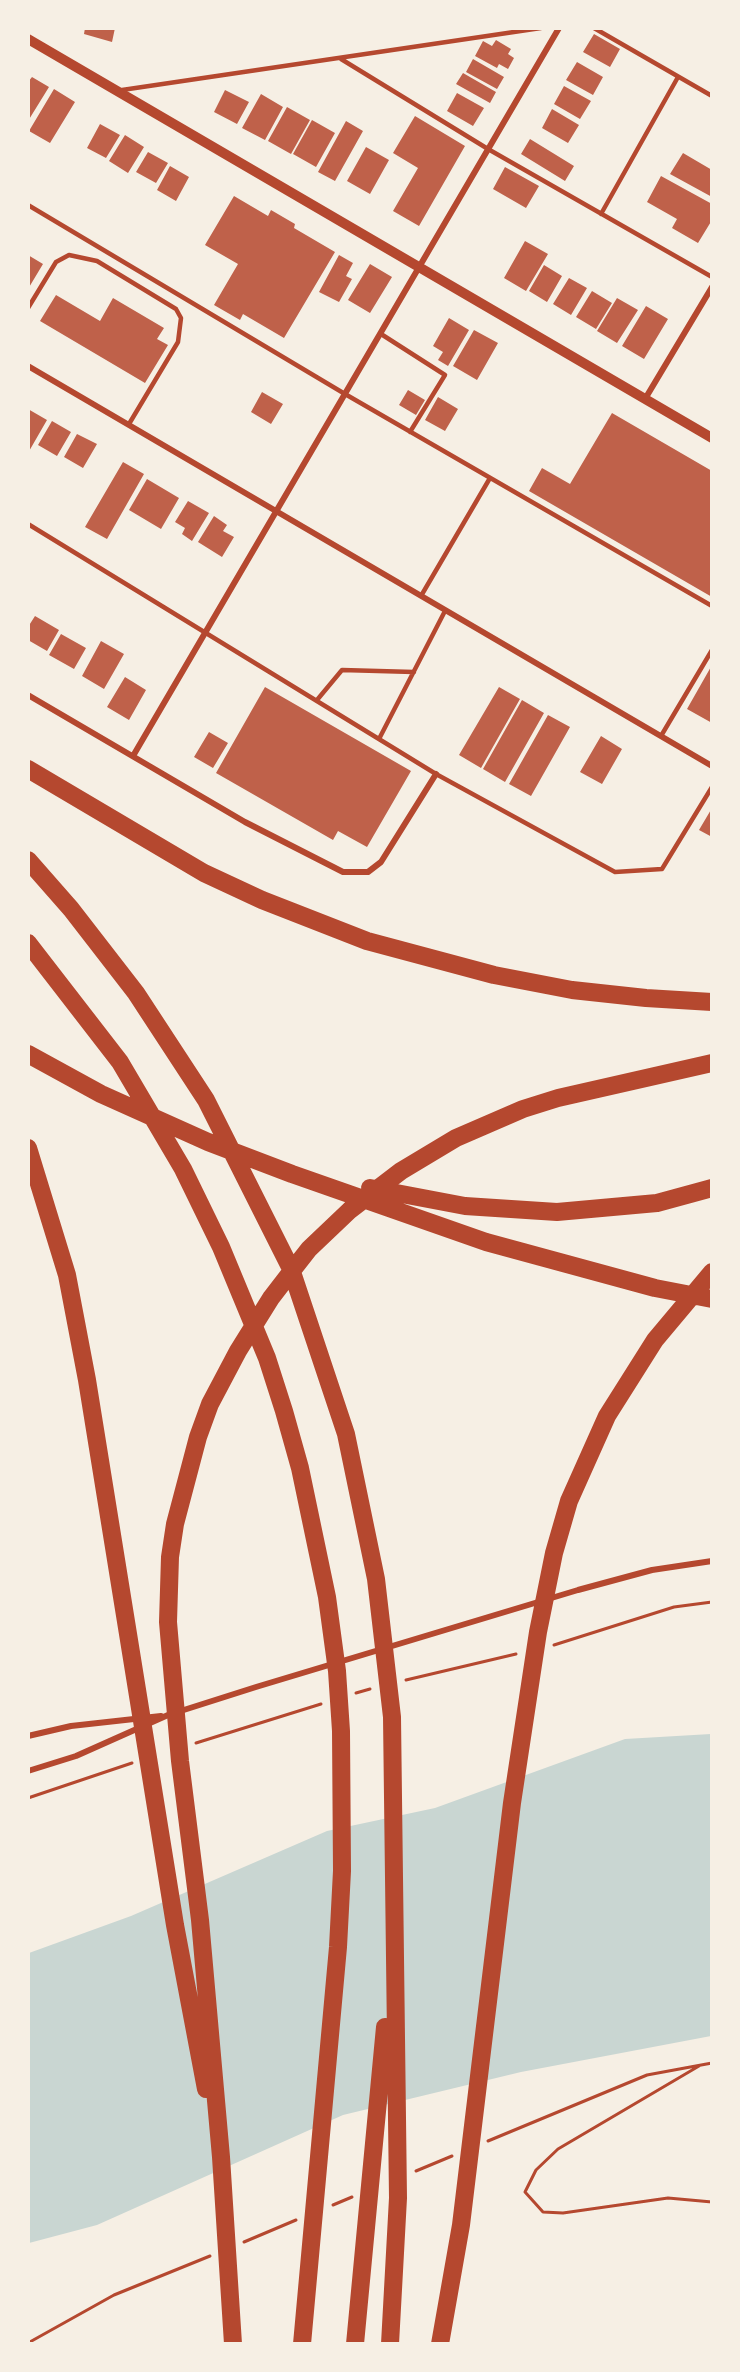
<!DOCTYPE html>
<style>
body{margin:0}
#map{position:relative;width:740px;height:2372px;overflow:hidden;background:#f6efe4;font-family:"Asap Condensed",sans-serif}
canvas{display:block}
.frame{position:absolute;inset:0;border:30px solid #f6efe4;pointer-events:none}
</style>
<div id="map">
<canvas width="740" height="2372"></canvas>
<div class="frame"></div>
</div>
<script>
const g = document.querySelector('canvas').getContext('2d');
g.lineJoin = 'round';
function paint(path, color) { g.fillStyle = color; g.fill(path, 'evenodd'); }
const toPath = rows => new Path2D(rows.map(r => 'M' + r).join(''));
function stroke(path, color, width, dash) { g.strokeStyle = color; g.lineWidth = width; g.lineCap = dash ? 'butt' : 'round'; g.setLineDash(dash || []); g.stroke(path); }
const water = toPath([
 [711,1734,711,2036,521,2072,343,2115,97,2225,29,2243,29,1953,131,1916,327,1831,435,1808,625,1739]
]);
const building = toPath([
 [85,28,115,28,112,42,84,34],
 [594,34,620,49,610,67,583,52],
 [496,40,511,49,508,54,514,58,508,69,499,64,497,68,475,56,483,41,492,46],
 [473,59,504,77,497,89,466,72],
 [577,62,603,77,593,95,566,80],
 [463,73,496,92,490,103,456,84],
 [32,77,49,87,28,121,28,82],
 [564,86,591,101,580,119,554,104],
 [54,89,75,102,50,143,29,131],
 [225,90,249,102,237,124,214,112],
 [457,93,484,108,473,126,447,111],
 [261,94,283,107,265,140,242,128],
 [287,107,310,120,291,154,268,141],
 [552,109,579,125,568,143,542,128],
 [415,116,465,146,419,226,393,211,418,168,393,153],
 [312,120,335,133,316,167,293,154],
 [346,121,363,131,335,181,318,172],
 [100,124,120,135,106,158,87,148],
 [125,135,144,147,128,173,109,161],
 [530,139,574,166,565,181,521,154],
 [366,147,389,160,370,194,347,181],
 [148,152,168,163,156,183,136,172],
 [683,153,712,170,712,197,670,174],
 [170,166,189,177,176,201,157,190],
 [505,167,539,186,526,208,493,189],
 [661,176,712,204,712,220,698,243,672,228,677,219,647,202],
 [234,196,268,216,271,210,295,224,294,228,335,252,284,338,243,314,240,320,214,305,238,264,205,245],
 [525,241,548,254,526,291,504,278],
 [28,255,43,264,28,289],
 [339,255,353,263,346,276,352,279,339,302,319,292],
 [370,264,392,277,370,313,348,300],
 [544,265,562,276,547,302,529,291],
 [569,278,587,288,571,315,553,304],
 [592,291,612,303,596,329,576,317],
 [56,295,100,321,113,298,164,328,157,339,168,345,145,383,40,321],
 [617,298,638,310,617,343,597,331],
 [646,306,668,319,644,359,622,346],
 [449,318,469,330,448,366,438,360,443,352,433,346],
 [474,330,498,343,477,380,453,366],
 [408,390,425,400,416,415,399,405],
 [262,392,283,404,271,424,251,412],
 [438,397,458,409,445,431,425,420],
 [28,409,47,420,28,453],
 [612,413,712,471,712,597,529,491,542,468,570,484],
 [52,421,71,432,57,456,38,445],
 [77,434,97,444,83,468,64,457],
 [123,462,144,474,107,539,85,527],
 [147,479,179,498,161,529,129,510],
 [188,501,209,513,192,541,182,534,185,528,175,522],
 [214,516,227,525,223,531,234,537,222,557,198,542],
 [35,616,59,630,47,651,28,640,28,627],
 [61,634,86,648,74,669,49,655],
 [101,641,124,654,104,689,82,676],
 [712,665,712,723,687,709],
 [125,677,146,690,129,720,107,707],
 [265,687,411,771,367,847,338,831,333,840,216,773],
 [499,687,520,699,481,768,459,755],
 [522,700,544,713,505,782,483,769],
 [548,715,570,727,531,796,509,784],
 [209,732,228,743,213,768,194,757],
 [601,736,622,749,602,784,580,772],
 [712,808,712,837,699,830]
]);
const path = toPath([
 [554,1645,674,1607,712,1602],
 [406,1680,516,1654],
 [356,1693,370,1689],
 [196,1743,321,1704],
 [28,1798,132,1763],
 [699,2066,558,2149,536,2170,525,2192,543,2212,563,2213,668,2198,712,2202],
 [488,2141,647,2075,712,2063],
 [416,2171,452,2156],
 [333,2205,352,2197],
 [244,2242,296,2220],
 [28,2343,114,2295,210,2256]
]);
const service = toPath([
 [594,28,712,96],
 [341,59,488,149,712,277],
 [122,90,541,28],
 [28,205,345,394,712,606],
 [601,214,678,77],
 [28,308,56,262,69,255,97,261,176,309,181,318,178,342,129,424],
 [381,334,445,375,410,432],
 [28,524,436,774,615,872,662,869,712,787],
 [421,596,490,478],
 [317,700,342,670,414,672],
 [661,736,712,650],
 [379,739,445,611]
]);
const minor = toPath([
 [28,366,712,766],
 [645,399,712,287],
 [28,695,245,822,343,872,368,872,381,862,436,774],
 [133,756,559,28],
 [28,1736,71,1726,161,1716],
 [28,1771,76,1756,168,1715,256,1687,578,1590,652,1570,712,1561]
]);
const tertiary = toPath([
 [28,39,712,438]
]);
const motorway = toPath([
 [28,769,204,873,262,900,367,941,494,975,572,990,646,998,712,1002],
 [28,860,71,909,136,993,206,1100,291,1269,346,1434,376,1579,392,1717,398,2198,390,2344],
 [28,943,120,1062,183,1169,221,1247,267,1358,284,1411,300,1468,327,1597,337,1671,341,1731,342,1871,338,1947,302,2344],
 [28,1054,101,1094,208,1142,292,1174,486,1242,655,1288,712,1299],
 [28,1148,67,1275,87,1380,175,1925,206,2089],
 [370,1188,465,1206,557,1212,657,1203,712,1188],
 [233,2344,221,2157,200,1920,180,1761,168,1622,170,1557,175,1524,198,1437,210,1404,238,1351,271,1298,291,1272,309,1249,350,1210,401,1171,456,1138,523,1109,558,1098,712,1063],
 [355,2344,385,2027],
 [440,2344,461,2225,512,1803,538,1632,554,1553,569,1501,607,1416,655,1340,712,1272]
]);
paint(water, '#c9d6d2');
paint(building, '#bf614a');
stroke(path, '#b5482f', 3);
stroke(service, '#b5482f', 4.5);
stroke(minor, '#b5482f', 6);
stroke(tertiary, '#b5482f', 10);
stroke(motorway, '#b5482f', 18);
</script>
